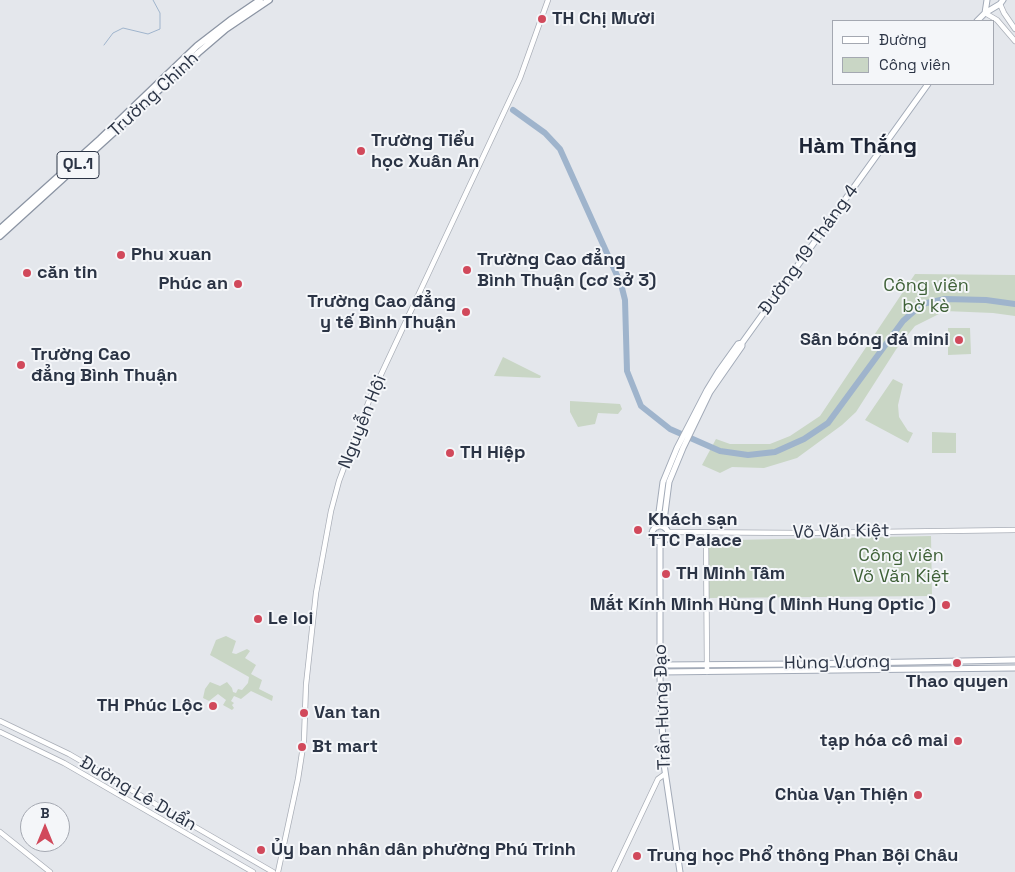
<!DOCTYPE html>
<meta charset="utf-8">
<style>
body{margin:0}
#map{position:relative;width:1015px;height:872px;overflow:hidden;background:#e4e7ec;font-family:"Space Grotesk",sans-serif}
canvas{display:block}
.legend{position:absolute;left:832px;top:20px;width:162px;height:65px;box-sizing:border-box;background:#f4f6f9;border:1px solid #a4a8b1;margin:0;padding:6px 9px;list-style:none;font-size:15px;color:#2b3445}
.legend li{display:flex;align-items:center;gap:10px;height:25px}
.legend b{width:25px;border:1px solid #a4a8b1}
.north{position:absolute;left:20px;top:802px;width:50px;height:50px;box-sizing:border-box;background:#f4f6f9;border:1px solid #a4a8b1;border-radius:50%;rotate:0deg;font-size:14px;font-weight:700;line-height:20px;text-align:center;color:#2b3445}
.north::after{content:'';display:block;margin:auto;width:18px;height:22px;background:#d1495b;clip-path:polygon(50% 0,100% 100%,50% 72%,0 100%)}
</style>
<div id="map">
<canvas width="1015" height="872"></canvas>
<ul class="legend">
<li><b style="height:6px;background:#fff"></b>Đường</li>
<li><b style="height:14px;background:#c9d6c5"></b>Công viên</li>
</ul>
<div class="north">B</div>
</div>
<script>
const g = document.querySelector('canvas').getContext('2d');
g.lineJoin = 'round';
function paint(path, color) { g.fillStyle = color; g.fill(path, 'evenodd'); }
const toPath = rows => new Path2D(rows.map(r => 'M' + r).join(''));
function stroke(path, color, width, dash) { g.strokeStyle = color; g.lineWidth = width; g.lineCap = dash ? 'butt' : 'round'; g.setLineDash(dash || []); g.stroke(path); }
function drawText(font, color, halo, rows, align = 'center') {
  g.font = font + ' "Space Grotesk",sans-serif'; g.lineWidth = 4; g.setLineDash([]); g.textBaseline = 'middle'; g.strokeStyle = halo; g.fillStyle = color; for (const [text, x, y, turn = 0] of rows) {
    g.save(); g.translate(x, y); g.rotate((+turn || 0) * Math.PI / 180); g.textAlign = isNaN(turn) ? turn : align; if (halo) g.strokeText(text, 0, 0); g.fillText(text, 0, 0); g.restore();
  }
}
const green = toPath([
 [915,274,1015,275,1015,316,993,313,945,311,915,326,897,348,856,412,842,425,797,458,764,468,732,467,720,473,702,465,716,439,730,444,770,444,790,436,820,416],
 [948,328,970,328,971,354,948,355],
 [503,357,541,376,540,378,494,376],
 [893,379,903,384,898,405,899,417,908,431,913,433,908,443,865,420],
 [570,401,620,404,622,409,618,414,598,413,595,424,578,427,570,412],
 [932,432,956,433,956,453,932,453],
 [931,536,932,596,708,598,708,538,733,540],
 [226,636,236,641,232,653,236,654,247,649,250,651,245,658,256,665,251,674,262,680,259,689,273,696,272,701,251,691,241,699,234,696,231,701,234,703,232,705,234,708,232,710,223,705,226,700,218,694,209,701,203,698,205,689,210,682,220,686,227,682,232,688,233,692,236,693,238,689,242,690,248,683,249,677,210,655,216,640]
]);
const stream = toPath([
 [104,45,113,33,123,28,148,34,160,29,160,13,153,0]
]);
const river = toPath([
 [513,110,545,133,560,149,615,271,621,284,625,300,627,371,641,406,670,429,720,451,748,455,775,452,804,439,828,423,903,321,922,304,945,299,986,300,1015,304]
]);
const secondary = toPath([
 [1000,4,1004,13,1015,29],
 [985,13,997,20,1015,41],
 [668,532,803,533,1015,530],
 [706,533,707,672],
 [0,721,69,754,273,872],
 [0,732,64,763,253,872],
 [0,832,50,872],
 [278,872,298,779,304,740,306,685,316,593,331,511,339,481,370,398,520,78,548,0],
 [614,872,658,779,665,774]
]);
const primary = toPath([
 [985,13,987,0],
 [977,21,985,13,1000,4,1003,0],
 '652 534a8 8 0 1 1 16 0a8 8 0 1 1-16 0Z',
 [657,527,663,482,677,448,707,390,718,372,738,344,742,343],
 [665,528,664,521,669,482,683,448,710,392,742,346,742,343,928,84],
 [660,541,660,678,664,764,680,872],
 [660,665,803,664,1015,660],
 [660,672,1015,668]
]);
const highway = toPath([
 [0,229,100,139,197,46,232,19,260,0],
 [0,236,121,126,198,53,226,29,269,0]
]);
const markers = [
 [542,19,5,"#d1495b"],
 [361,151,5,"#d1495b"],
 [121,255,5,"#d1495b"],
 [467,270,5,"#d1495b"],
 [27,273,5,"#d1495b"],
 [238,284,5,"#d1495b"],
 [466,312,5,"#d1495b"],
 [959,340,5,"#d1495b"],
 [21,365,5,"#d1495b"],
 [450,453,5,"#d1495b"],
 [638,530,5,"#d1495b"],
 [666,574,5,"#d1495b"],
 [946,605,5,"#d1495b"],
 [258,619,5,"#d1495b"],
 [957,663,5,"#d1495b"],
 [213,706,5,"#d1495b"],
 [304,713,5,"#d1495b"],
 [958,741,5,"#d1495b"],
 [302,747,5,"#d1495b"],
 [918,795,5,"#d1495b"],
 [261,850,5,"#d1495b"],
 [637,856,5,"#d1495b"]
];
const shields = [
 [78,165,42]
];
const shieldNames = [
 ["QL.1",78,165]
];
const poiNames = [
 ["TH Chị Mười",552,19],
 ["Trường Tiểu",371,141],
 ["học Xuân An",371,162],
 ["Phu xuan",131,255],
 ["Trường Cao đẳng",477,260],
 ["Bình Thuận (cơ sở 3)",477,281],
 ["căn tin",37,273],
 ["Phúc an",228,284,"right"],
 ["Trường Cao đẳng",456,302,"right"],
 ["y tế Bình Thuận",456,323,"right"],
 ["Sân bóng đá mini",949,340,"right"],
 ["Trường Cao",31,355],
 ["đẳng Bình Thuận",31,376],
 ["TH Hiệp",460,453],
 ["Khách sạn",648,520],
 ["TTC Palace",648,541],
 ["TH Minh Tâm",676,574],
 ["Mắt Kính Minh Hùng ( Minh Hung Optic )",936,605,"right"],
 ["Le loi",268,619],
 ["Thao quyen",957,682,"center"],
 ["TH Phúc Lộc",203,706,"right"],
 ["Van tan",314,713],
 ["tạp hóa cô mai",948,741,"right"],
 ["Bt mart",312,747],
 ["Chùa Vạn Thiện",908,795,"right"],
 ["Ủy ban nhân dân phường Phú Trinh",271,850],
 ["Trung học Phổ thông Phan Bội Châu",647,856]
];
const streetNames = [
 ["Trường Chinh",154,95,-43],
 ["Đường 19 Tháng 4",809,250,-54],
 ["Nguyễn Hội",363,422,-68],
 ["Võ Văn Kiệt",841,532,-1],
 ["Hùng Vương",837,663,-1],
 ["Trần Hưng Đạo",663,707,-92],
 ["Đường Lê Duẩn",138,794,30]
];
const parkNames = [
 ["Công viên",926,286],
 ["bờ kè",926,307],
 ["Công viên",901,556],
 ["Võ Văn Kiệt",901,577]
];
const districtNames = [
 ["Hàm Thắng",858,147]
];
paint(green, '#c9d6c5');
stroke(stream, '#9fb4cc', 1);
stroke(river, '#9fb4cc', 6);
stroke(secondary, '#a9aeb7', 6);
stroke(primary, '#a3abb8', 7);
stroke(highway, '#8b94a3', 8);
stroke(secondary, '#fff', 4.5);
stroke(primary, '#fff', 5);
stroke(highway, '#fff', 5.5);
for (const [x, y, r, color] of markers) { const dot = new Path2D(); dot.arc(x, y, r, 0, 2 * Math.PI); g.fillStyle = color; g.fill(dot); stroke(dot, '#f4f6f9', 2); }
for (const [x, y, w] of shields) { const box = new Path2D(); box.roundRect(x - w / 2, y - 13.5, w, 27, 4); g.fillStyle = '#f4f6f9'; g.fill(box); stroke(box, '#2b3445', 1); }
drawText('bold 16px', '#2b3445', null, shieldNames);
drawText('bold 18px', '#2b3445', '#f4f6f9', poiNames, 'left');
drawText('18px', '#2b3445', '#f4f6f9', streetNames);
drawText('18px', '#3f6138', '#f4f6f9', parkNames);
drawText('bold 22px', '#1d2536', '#f4f6f9', districtNames);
</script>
